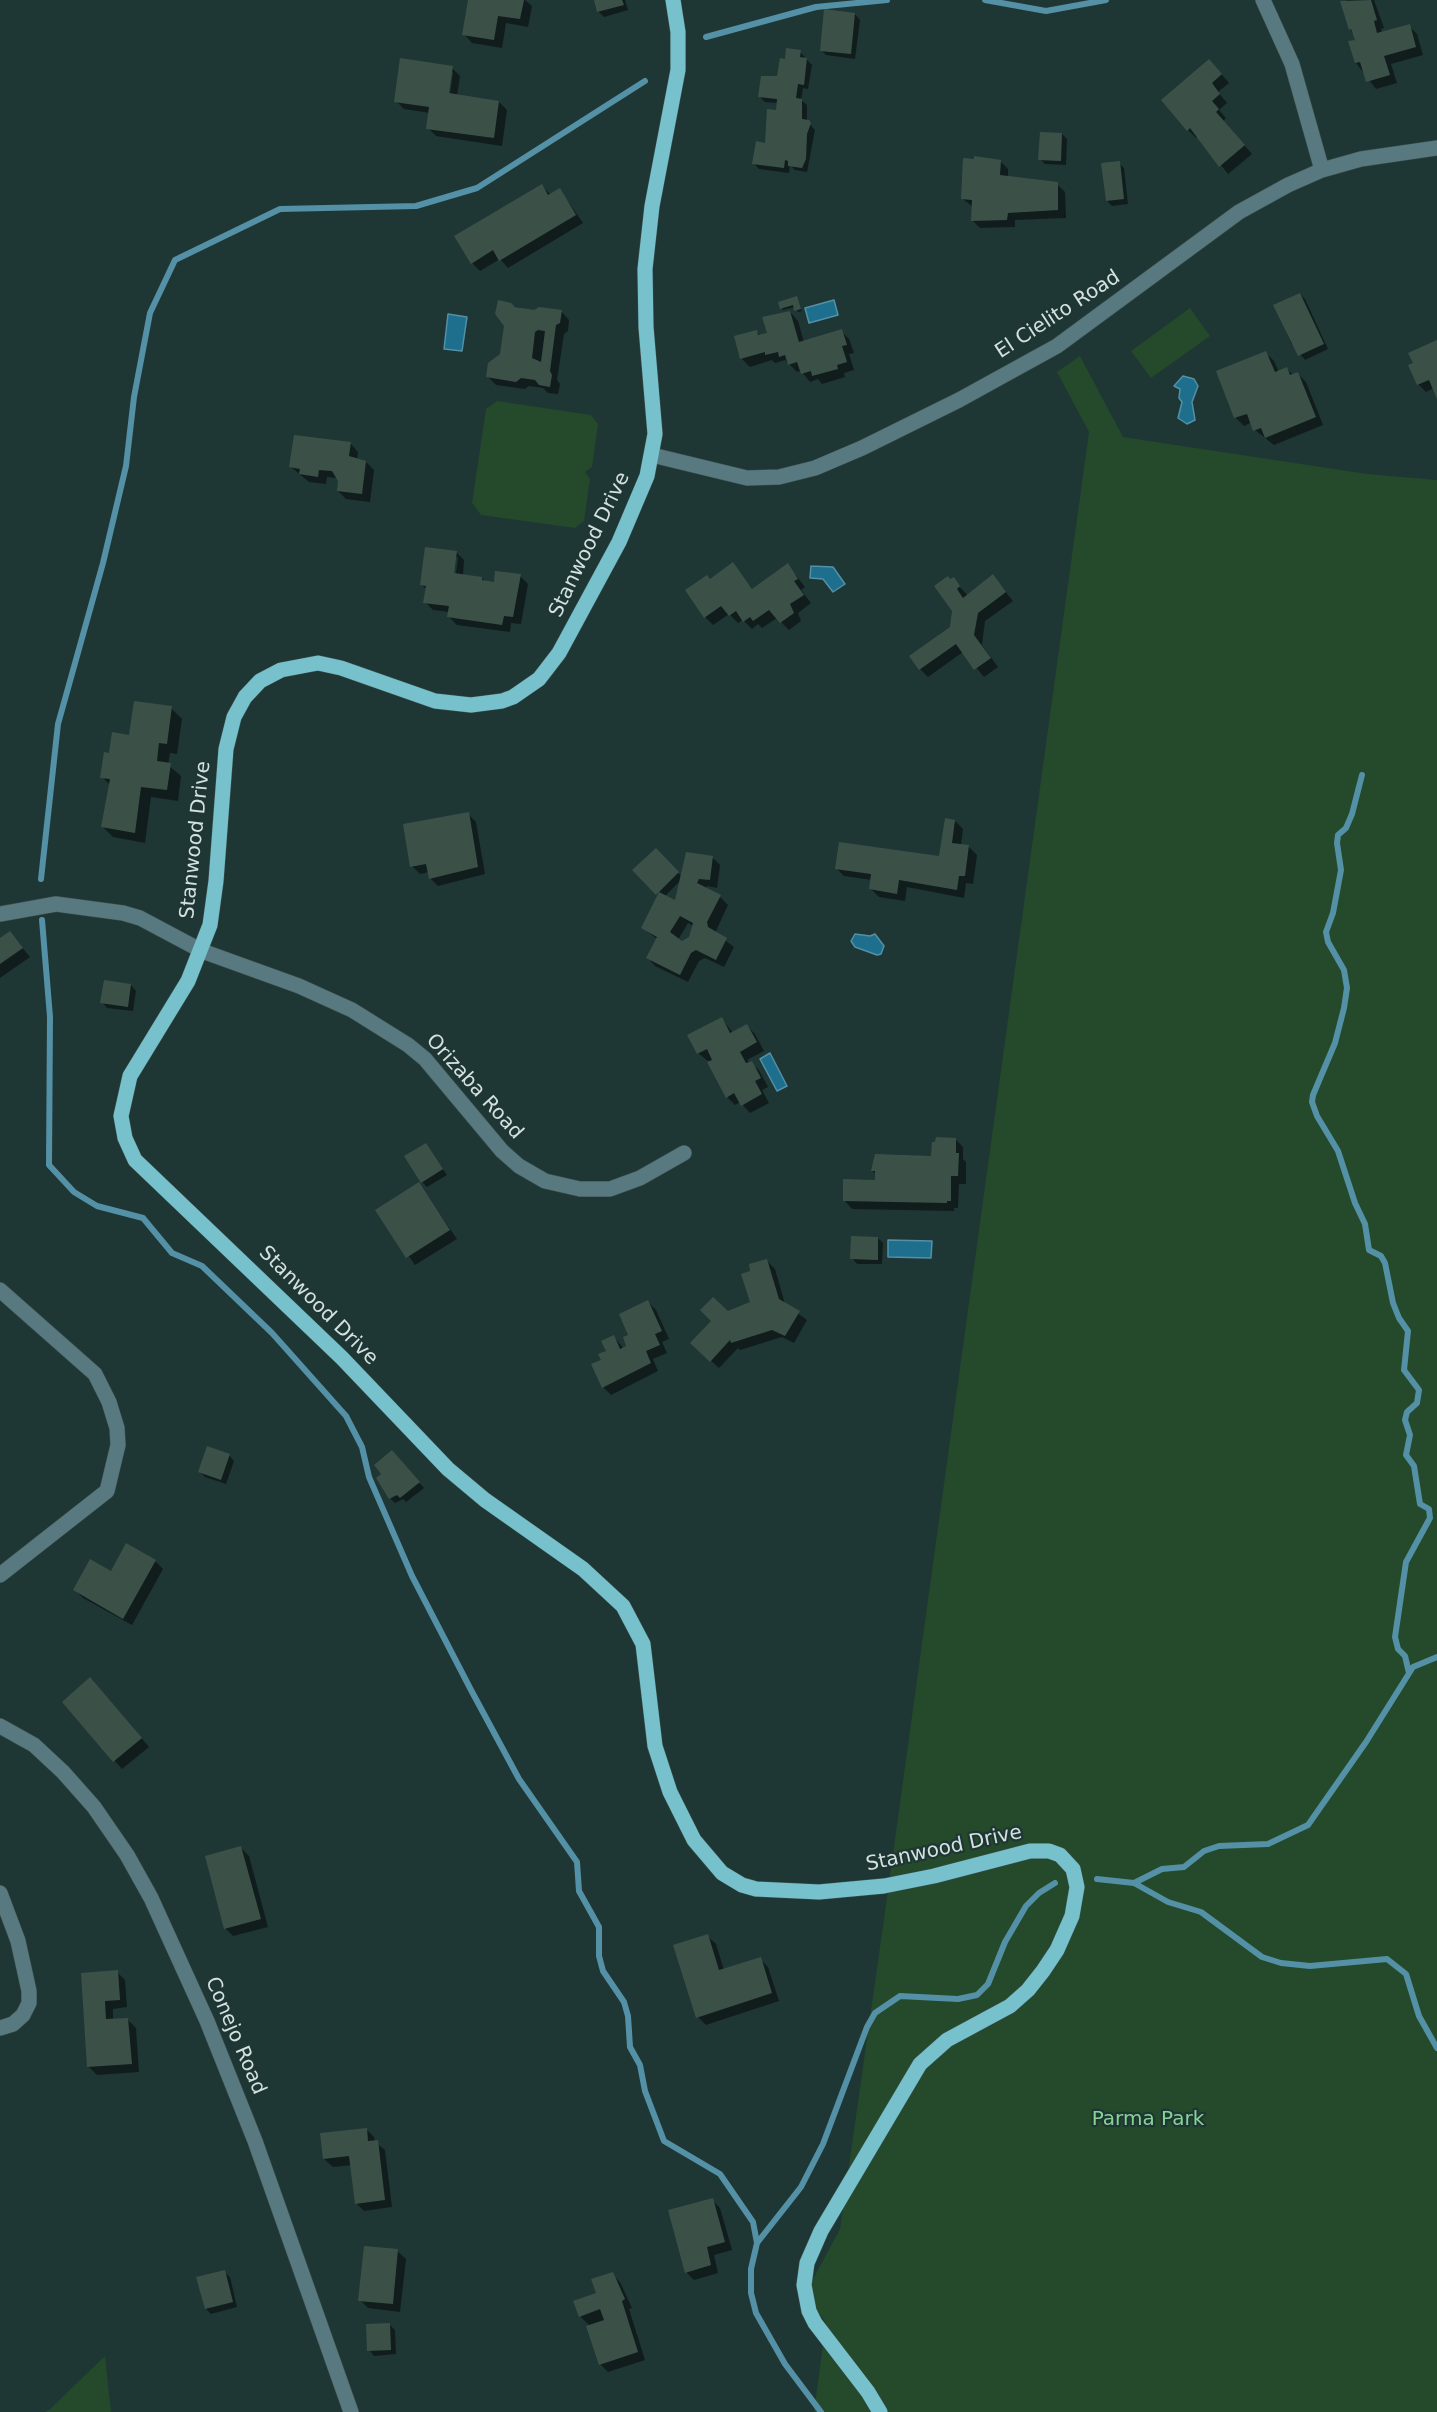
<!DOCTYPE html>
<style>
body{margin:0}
canvas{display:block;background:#1e3634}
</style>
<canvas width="1437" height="2412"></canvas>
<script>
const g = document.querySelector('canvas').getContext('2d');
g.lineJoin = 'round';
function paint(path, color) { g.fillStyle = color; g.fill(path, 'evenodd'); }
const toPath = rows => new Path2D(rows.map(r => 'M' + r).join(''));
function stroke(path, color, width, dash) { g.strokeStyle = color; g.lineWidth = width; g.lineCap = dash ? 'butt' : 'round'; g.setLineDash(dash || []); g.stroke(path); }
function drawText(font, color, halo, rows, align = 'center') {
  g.font = font + ' "DejaVu Sans",sans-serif'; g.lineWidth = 4.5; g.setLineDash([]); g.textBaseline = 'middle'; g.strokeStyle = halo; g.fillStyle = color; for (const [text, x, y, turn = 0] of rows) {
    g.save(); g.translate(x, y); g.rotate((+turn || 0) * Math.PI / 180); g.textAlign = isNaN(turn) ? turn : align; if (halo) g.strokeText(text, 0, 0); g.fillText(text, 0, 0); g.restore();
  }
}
const green = toPath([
 [1190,308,1210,336,1151,378,1131,351],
 [1080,356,1123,437,1367,474,1437,480,1437,2412,814,2412,826,2323,805,2294,840,2229,884,1919,1089,432,1057,372],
 [497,401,591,415,598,424,592,467,585,472,590,479,584,521,575,528,481,515,472,503,486,409],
 [105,2356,111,2412,45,2412,49,2410]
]);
const water = toPath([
 [834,300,838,315,809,323,805,308,834,300],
 [448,314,467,317,462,351,444,349,448,314],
 [1183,376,1194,379,1198,386,1192,402,1195,420,1187,424,1178,418,1182,402,1179,398,1180,389,1174,386,1183,376],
 [811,566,833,567,845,584,833,592,823,579,810,578,811,566],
 [855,934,870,936,875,934,884,946,881,954,877,955,855,947,851,941,855,934],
 [770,1053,787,1086,777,1091,760,1059,770,1053],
 [888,1240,932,1241,931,1258,888,1257,888,1240]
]);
const shadow = toPath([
 [469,0,525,0,532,6,528,27,506,23,502,48,472,43,464,34],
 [596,0,625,0,628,10,604,17,599,12],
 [1348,0,1374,0,1384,28,1381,29,1382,34,1409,26,1417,34,1423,55,1391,64,1397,83,1376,89,1356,63,1357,41,1350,29,1342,2],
 [855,14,860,20,855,59,826,55,821,50],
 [800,52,812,65,808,89,803,88,801,100,807,105,807,121,815,130,807,172,795,170,790,165,789,173,759,169,754,164,767,144,778,103,765,102,759,96,778,77,786,60],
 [452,68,460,76,457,96,499,102,507,110,502,146,436,136,428,128,430,113,404,109,396,101],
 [450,72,453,72,449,101,446,100],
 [1217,69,1229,83,1218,92,1227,103,1219,110,1226,118,1223,121,1252,154,1228,174,1198,136,1196,138,1188,130],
 [1062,134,1067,139,1066,165,1045,164,1040,159],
 [1000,161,1008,169,1008,177,1057,184,1065,192,1066,218,1015,220,1015,227,980,228,972,220,973,207,963,199],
 [1119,163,1124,168,1128,204,1112,206,1107,201],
 [542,186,551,195,560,190,583,223,508,268,500,259,480,271,472,263],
 [1300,294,1305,299,1328,349,1305,360,1291,343,1275,306],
 [796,298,802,311,798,312,795,307,783,310,781,308],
 [499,302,535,312,561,311,569,320,568,331,564,334,557,380,560,384,558,394,548,393,543,388,529,386,525,389,496,385,488,377,502,355,506,326],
 [790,312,798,321,804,342,841,331,849,339,854,353,849,354,854,370,844,373,845,377,822,384,818,379,810,382,801,371,797,372,785,360,775,363,772,360,750,367,742,359,736,337,756,331,761,336,769,334],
 [1437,341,1437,395,1434,388,1426,392,1418,384],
 [1266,353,1274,361,1279,372,1287,369,1293,375,1298,374,1306,382,1323,425,1274,445,1255,430,1252,422,1244,426,1236,418,1218,372],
 [350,443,358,452,357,460,366,462,374,470,370,502,346,499,338,491,338,478,327,477,326,484,309,482,291,467],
 [456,552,464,560,463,575,482,578,486,582,495,584,520,576,528,584,521,624,511,623,510,632,457,625,449,617,449,612,433,610,425,602,427,590,422,585],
 [455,557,458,557,455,580,452,580],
 [733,564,753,590,788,565,805,587,801,590,811,603,798,613,801,621,789,630,777,618,762,628,758,624,752,629,743,620,738,623,729,614,713,625,705,617,710,580],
 [993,576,1013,601,985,621,982,645,998,667,984,677,963,652,928,677,920,669,951,628,954,611,950,581,953,579,968,596],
 [171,708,182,719,177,754,170,753,168,765,181,776,178,801,151,797,145,843,113,837,102,826,110,785,102,777,110,755],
 [468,814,476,822,485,874,438,886,430,878,429,872,420,874,412,866],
 [955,821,963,829,961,845,969,847,977,855,973,884,966,883,964,898,907,887,905,901,879,897,871,889,872,880,844,876,836,868,941,858],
 [656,850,683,878,664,897,676,902,712,857,720,865,717,888,707,886,705,889,720,897,728,905,715,933,734,947,724,967,705,958,699,961,688,982,655,966,647,957,657,939,643,928,659,896,634,871],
 [688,923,693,926,690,938,682,943,678,940],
 [10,933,30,957,0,978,0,940],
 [131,985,136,991,133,1011,107,1008,102,1002],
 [722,1019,733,1033,747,1026,755,1034,764,1051,747,1060,759,1070,768,1087,762,1090,769,1103,750,1113,740,1102,735,1105,727,1097,708,1061,698,1053,689,1036],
 [955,1139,963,1147,963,1159,966,1162,966,1184,959,1184,958,1208,954,1208,954,1211,852,1209,844,1200,877,1182,877,1175,872,1171,933,1158],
 [425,1145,447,1175,427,1187,422,1182],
 [419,1184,457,1239,415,1265,377,1211],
 [878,1238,883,1243,882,1264,857,1264,852,1258],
 [767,1261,775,1269,785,1304,807,1320,794,1343,782,1337,740,1350,738,1348,719,1368,700,1351,728,1313,752,1303,752,1272],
 [648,1302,656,1310,669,1339,662,1342,667,1353,653,1359,658,1371,611,1395,603,1387,603,1360,614,1337,624,1349,628,1346,630,1336],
 [229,1455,234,1461,226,1484,205,1477,200,1472],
 [397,1458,424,1488,406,1502,403,1499,395,1503,390,1498],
 [127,1545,155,1561,163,1569,132,1625,83,1598,75,1590,111,1573],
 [98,1687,149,1747,122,1769,64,1702],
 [241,1848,249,1856,268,1927,233,1936,225,1928],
 [707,1936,716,1944,724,1970,760,1959,768,1967,779,2001,706,2025,698,2017],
 [117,1972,125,1980,127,2007,113,2009,113,2021,128,2020,136,2028,139,2072,97,2075,89,2067,82,1974],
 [366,2129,374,2137,375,2142,385,2150,392,2207,364,2211,356,2203,352,2165,333,2167,324,2159],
 [712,2200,720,2208,732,2250,714,2255,718,2273,694,2280,686,2272],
 [397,2251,406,2259,400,2312,368,2308,360,2300],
 [224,2272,230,2277,237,2307,211,2314,206,2309],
 [612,2274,620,2282,632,2308,629,2309,645,2360,608,2372,600,2364,590,2326,580,2316],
 [390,2325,395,2330,396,2354,374,2356,369,2350]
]);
const stream = toPath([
 [985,0,1046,11,1106,0],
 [706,37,816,7,887,0],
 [1362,775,1352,814,1346,828,1338,835,1337,843,1341,870,1333,913,1326,932,1328,942,1344,970,1347,988,1344,1008,1335,1043,1313,1095,1312,1102,1317,1116,1338,1151,1355,1203,1365,1224,1369,1250,1381,1256,1385,1263,1393,1303,1399,1318,1408,1331,1404,1370,1419,1390,1417,1403,1407,1412,1405,1420,1410,1435,1406,1455,1414,1466,1420,1504,1429,1509,1430,1518,1406,1562,1395,1637,1398,1649,1405,1656,1409,1673],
 [41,879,58,724,103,563,126,466,134,397,150,313,175,260,280,209,416,206,477,188,645,81],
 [42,920,50,1017,49,1165,74,1192,97,1206,143,1218,172,1253,202,1266,272,1333,346,1416,362,1447,369,1477,412,1576,471,1690,519,1779,577,1862,579,1891,599,1927,599,1956,603,1971,624,2002,628,2016,630,2047,640,2065,645,2091,664,2141,720,2174,753,2222,757,2243],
 [1097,1879,1134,1883,1162,1869,1184,1867,1204,1851,1219,1846,1268,1844,1308,1825,1366,1742,1413,1667,1437,1657],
 [1134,1883,1168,1902,1201,1912,1262,1957,1281,1963,1310,1966,1387,1959,1406,1974,1419,2016,1437,2048],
 [821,2412,785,2364,756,2313,751,2293,751,2269,757,2243,801,2187,823,2144,867,2027,875,2013,900,1996,958,1999,977,1995,988,1984,1005,1942,1026,1906,1039,1893,1055,1883]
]);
const building = toPath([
 [468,0,524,0,520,19,498,16,494,40,462,35],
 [594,0,622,0,624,5,597,12],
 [1371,0,1377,20,1374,21,1377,33,1410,24,1416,47,1384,56,1390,75,1366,82,1360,62,1355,63,1348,41,1355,40,1351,29,1349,30,1340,1],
 [824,9,855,13,851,54,820,51],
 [786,48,801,50,800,57,807,58,804,85,798,84,796,98,802,99,802,119,809,120,811,123,807,134,806,159,802,168,788,166,788,161,785,160,784,168,752,164,756,141,765,143,767,109,776,110,777,99,758,97,761,76,777,76,780,58,785,59],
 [400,58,453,66,449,93,499,101,494,138,426,129,429,107,394,102],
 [1209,59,1222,74,1212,83,1220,94,1212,101,1219,109,1216,112,1245,145,1219,167,1190,128,1187,131,1161,100],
 [1040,132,1062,133,1061,161,1038,160],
 [974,156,1001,160,1000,175,1058,182,1058,210,1008,213,1007,220,971,221,972,200,961,199,963,158,974,159],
 [1120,161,1124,199,1106,201,1101,163],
 [542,184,548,195,560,188,576,215,499,261,493,250,471,264,454,236],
 [1300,293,1324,344,1298,356,1273,305],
 [797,296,801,309,794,311,793,305,780,309,778,302],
 [498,300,511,303,515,307,534,310,539,307,562,310,560,323,556,325,550,371,552,375,550,387,539,385,535,380,521,378,516,382,486,377,488,363,500,354,504,326,495,314],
 [538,330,545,331,541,362,532,358,535,332],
 [790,311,799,342,842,329,847,345,842,346,847,362,837,365,838,369,812,376,811,371,801,374,797,362,788,365,785,355,779,357,778,352,765,355,765,352,740,359,734,336,757,330,758,335,767,333,762,317],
 [1437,340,1437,399,1429,380,1417,385,1408,365,1413,363,1408,353],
 [1266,351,1275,372,1287,367,1290,375,1298,372,1316,417,1265,438,1261,428,1253,431,1247,414,1234,418,1216,371],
 [294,435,351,442,349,456,366,461,362,494,337,491,338,481,332,471,319,470,318,477,299,474,300,469,289,467],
 [425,547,457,551,454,573,482,577,482,580,494,582,495,571,521,574,513,617,504,616,502,625,447,617,449,606,423,603,426,586,420,585],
 [733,562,752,589,788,563,798,579,794,581,804,595,790,604,794,613,780,623,769,610,753,621,750,617,743,622,736,611,729,616,721,606,704,618,685,590,707,575,710,579],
 [993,574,1006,592,978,613,974,635,991,658,974,670,956,644,919,670,909,656,950,627,952,611,934,586,948,576,950,579,954,577,960,586,957,589,963,598],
 [134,701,172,706,167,744,159,743,157,761,171,763,167,790,141,787,135,833,101,827,110,779,100,778,104,752,109,753,112,732,129,735],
 [469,812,478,867,429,879,426,864,410,867,403,824],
 [945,818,955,820,952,843,969,845,965,876,959,876,957,890,899,880,897,894,869,889,871,874,835,869,839,842,939,856],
 [656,848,679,872,656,895,632,870],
 [686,852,713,856,710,880,699,879,697,883,721,895,707,922,708,927,727,938,716,960,696,950,691,953,680,975,646,958,657,937,641,928,659,892,675,900],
 [680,916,693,923,689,937,682,941,670,932],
 [10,931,23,948,0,964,0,938],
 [104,980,131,984,128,1007,100,1003],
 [722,1017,730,1033,747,1024,757,1042,740,1052,746,1063,752,1061,761,1078,755,1081,762,1094,741,1106,734,1093,726,1098,707,1062,712,1060,707,1049,697,1054,687,1035],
 [936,1137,956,1138,956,1153,959,1153,958,1176,951,1176,951,1201,947,1201,947,1203,843,1201,843,1179,875,1180,875,1171,871,1171,875,1154,931,1156,932,1142,935,1142],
 [426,1143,443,1169,421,1183,404,1156],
 [419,1182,450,1230,406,1258,375,1210],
 [851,1236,878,1237,878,1260,850,1259],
 [767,1259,779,1299,800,1311,785,1336,772,1330,731,1343,730,1340,710,1362,690,1343,711,1321,700,1310,713,1297,728,1311,750,1302,741,1274,750,1271,749,1264],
 [648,1300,662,1331,655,1334,660,1345,646,1351,651,1363,602,1388,591,1364,601,1360,598,1354,606,1351,601,1341,614,1335,620,1349,626,1346,623,1337,628,1335,619,1314],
 [207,1446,230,1454,221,1480,198,1472],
 [392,1450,420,1482,400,1498,397,1495,389,1499,376,1478,381,1474,374,1465],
 [126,1543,156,1560,123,1619,73,1590,90,1559,111,1571],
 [90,1677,142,1738,113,1762,62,1702],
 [241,1846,261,1919,224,1929,205,1856],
 [708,1934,719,1970,761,1957,772,1993,696,2018,673,1945],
 [118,1970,120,2000,105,2001,106,2019,128,2018,132,2064,87,2067,81,1973],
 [367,2128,368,2141,378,2140,385,2200,355,2204,349,2156,323,2159,320,2133],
 [713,2198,725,2242,707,2247,711,2265,685,2273,668,2210],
 [364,2246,398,2249,393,2304,358,2301],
 [225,2270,233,2302,205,2309,196,2277],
 [613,2272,625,2299,622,2301,638,2352,599,2365,586,2326,604,2320,600,2309,579,2317,573,2301,596,2293,591,2279],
 [390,2323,391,2350,367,2351,366,2324]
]);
const minor = toPath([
 [1263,0,1292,64,1322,170],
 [652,455,747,478,779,477,815,468,862,448,959,400,1057,346,1239,212,1288,185,1322,170,1361,159,1437,148],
 [0,914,56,904,123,913,140,918,202,951,299,986,352,1010,408,1045,425,1059,502,1151,519,1166,545,1181,580,1189,610,1189,640,1178,684,1153],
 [0,1290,95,1374,109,1402,117,1428,118,1445,107,1491,0,1575],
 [0,1726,34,1745,63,1772,94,1807,127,1855,151,1898,207,2021,255,2141,351,2412],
 [0,1893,18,1941,29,1991,29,2003,23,2015,13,2024,0,2028]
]);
const major = toPath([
 [673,0,678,32,678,70,652,206,645,269,646,327,655,434,647,476,619,542,559,653,539,679,513,697,502,701,471,705,435,701,341,668,318,663,281,670,260,681,245,697,234,717,226,749,216,881,210,925,188,981,130,1076,121,1116,125,1138,135,1160,342,1358,448,1469,485,1500,583,1569,623,1606,643,1644,655,1746,670,1792,694,1840,722,1873,742,1885,756,1889,819,1892,884,1886,934,1876,1030,1851,1049,1851,1060,1855,1073,1869,1077,1887,1072,1916,1057,1950,1043,1971,1028,1990,1010,2006,947,2040,920,2064,821,2231,807,2263,804,2285,809,2311,815,2323,868,2392,880,2412]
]);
const streetNames = [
 ["El Cielito Road",1058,315,-33],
 ["Stanwood Drive",590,545,-64],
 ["Stanwood Drive",196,840,-84],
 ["Orizaba Road",474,1087,48],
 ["Stanwood Drive",318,1306,45],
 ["Stanwood Drive",944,1849,-12],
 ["Conejo Road",235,2036,67]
];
const parkNames = [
 ["Parma Park",1148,2120]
];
paint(green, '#24492b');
paint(water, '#1e6e8d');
stroke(water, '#5490a6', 1.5);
paint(shadow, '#0007');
stroke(stream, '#5490a6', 6);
paint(building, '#3b5148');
stroke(minor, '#3b514f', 16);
stroke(major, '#3b514f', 16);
stroke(minor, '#57797f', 15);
stroke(major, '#77c1cc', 15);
drawText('20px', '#d3e1df', '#1e3634', streetNames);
drawText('20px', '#86d393', '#1e3634', parkNames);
</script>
